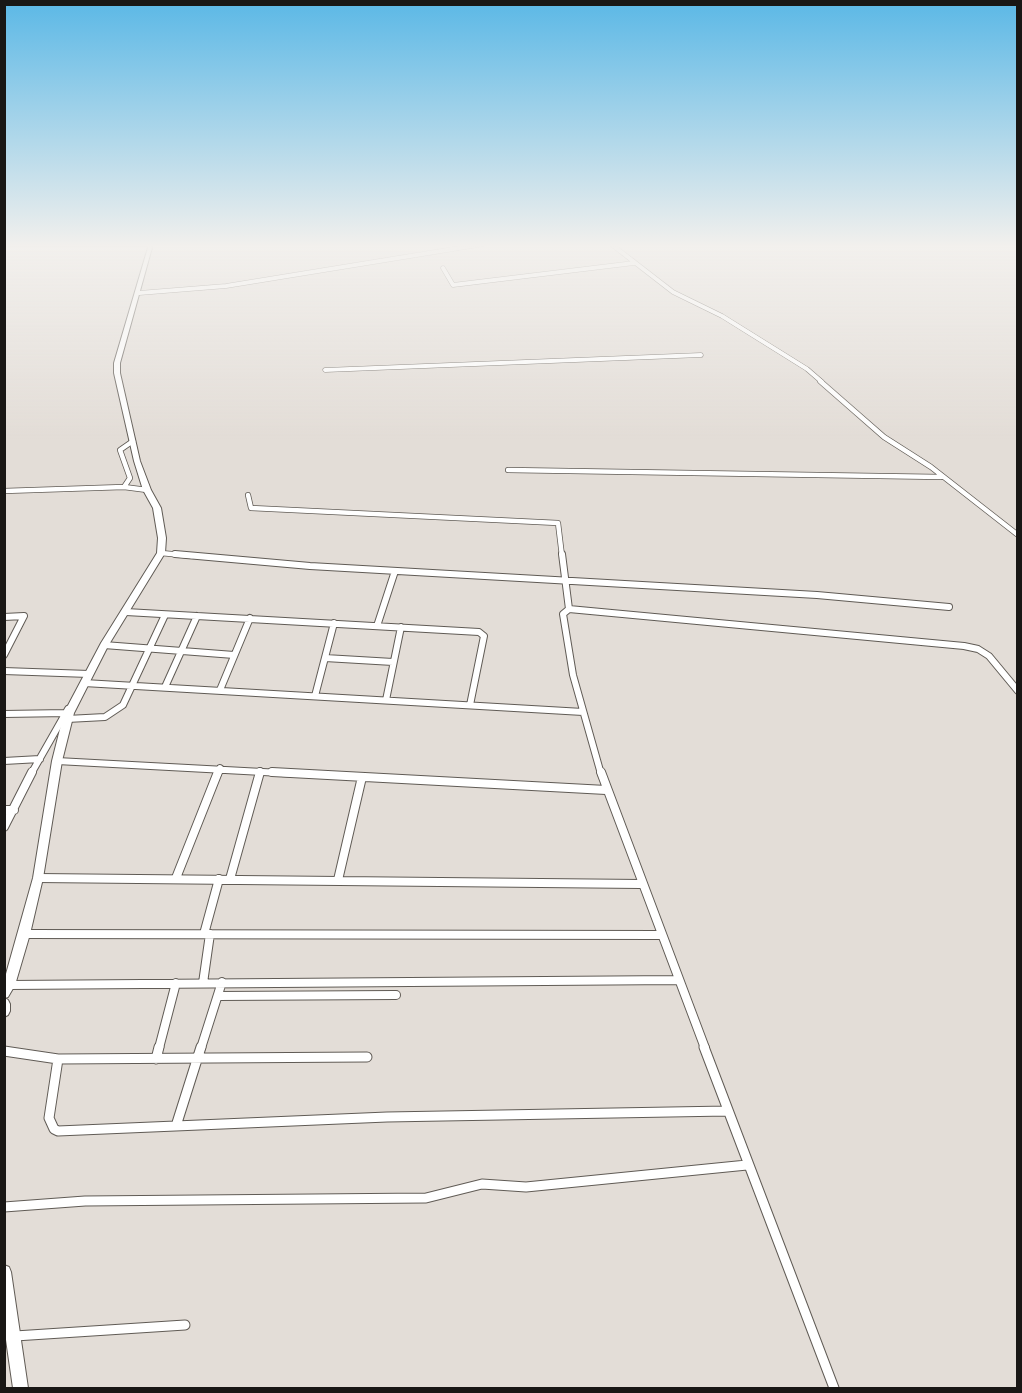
<!DOCTYPE html>
<style>
body{margin:0}
#map{position:relative;width:1022px;height:1393px;overflow:hidden;background:#e3ddd7;font-family:"DM Sans",sans-serif}
canvas{display:block}
.frame{position:absolute;inset:0;border:6px solid #191715;pointer-events:none}
</style>
<div id="map">
<canvas width="1022" height="1393"></canvas>
<div class="frame"></div>
</div>
<script>
const g = document.querySelector('canvas').getContext('2d');
g.lineJoin = 'round';
const toPath = rows => new Path2D(rows.map(r => 'M' + r).join(''));
function stroke(path, color, width, dash) { g.strokeStyle = color; g.lineWidth = width; g.lineCap = dash ? 'butt' : 'round'; g.setLineDash(dash || []); g.stroke(path); }
function paint(path, color) { g.fillStyle = color; g.fill(path, 'evenodd'); }
const streetFar4 = toPath([
 [4,244,151,244],
 [611,244,673,292,722,316,807,369,822,382],
 [443,268,453,285,634,263],
 [139,293,226,286,484,244],
 [325,370,701,355]
]);
const streetFar3 = toPath([
 [820,381,884,437,931,467,1018,535],
 [508,470,941,477],
 [124,487,147,490],
 [4,491,124,487,130,478,120,450,133,441],
 [248,495,251,508,558,523,562,556],
 [161,553,192,556]
]);
const streetFar2 = toPath([
 [175,554,310,566,817,595,949,607],
 [562,554,569,609],
 [126,612,479,632,484,636,470,705],
 [4,617,24,616,4,655],
 [377,626,395,571],
 [104,645,234,655],
 [325,658,393,662],
 [4,671,89,674],
 [84,683,583,712],
 [165,687,197,616],
 [220,690,250,618],
 [315,696,334,623],
 [386,700,401,627],
 [4,714,67,713],
 [67,719,105,717,123,705,165,615],
 [4,761,40,759],
 [57,761,300,774],
 [31,774,68,709],
 [218,774,220,768],
 [259,774,260,771],
 [601,774,573,675,563,614,569,609,964,646,978,649,989,656,1018,691]
]);
const streetFar1 = toPath([
 [272,772,606,790],
 [601,772,705,1048],
 [4,810,14,810],
 [4,827,32,772],
 [38,878,641,884],
 [176,878,218,772],
 [230,879,260,772],
 [338,880,362,777],
 [25,934,660,935],
 [204,934,219,879],
 [203,983,210,934],
 [9,985,678,980],
 [218,996,396,995],
 [159,1048,176,983],
 [201,1048,222,982]
]);
const street = toPath([
 [704,1047,834,1388],
 [4,1051,58,1059,367,1057],
 [58,1059,49,1118,54,1129,58,1131,387,1117,727,1111],
 [156,1059,159,1047],
 [176,1126,201,1047],
 [4,1207,85,1201,426,1198,482,1184,526,1187,747,1165],
 [15,1336,185,1325]
]);
const secondary = toPath([
 [149,244,153,244,120,363,120,373,140,461,151,490,161,508,166,538,165,553,108,646,74,713,62,761,43,878,30,934,15,985,8,997,5,998,8,1000,10,1004,10,1011,8,1015,4,1017,4,981,33,878,52,761,64,713,101,643,157,553,158,538,153,508,143,490,134,461,114,373,114,363,149,244],
 [4,1265,9,1267,11,1272,28,1388,13,1388,4,1326,4,1265]
]);
stroke(streetFar4, '#605b55', 5);
stroke(streetFar3, '#605b55', 6);
stroke(streetFar2, '#605b55', 8);
stroke(streetFar1, '#605b55', 10);
stroke(street, '#605b55', 11);
stroke(secondary, '#605b55', 2);
stroke(streetFar4, '#fff', 4);
stroke(streetFar3, '#fff', 4.5);
stroke(streetFar2, '#fff', 6);
stroke(streetFar1, '#fff', 8);
stroke(street, '#fff', 9);
paint(secondary, '#fff');
const sky = g.createLinearGradient(0, 0, 0, 439);
sky.addColorStop(0, '#5bb8e6');
sky.addColorStop(0.56, '#f2f0ed');
sky.addColorStop(1, '#f2f0ed00');
g.fillStyle = sky;
g.fillRect(0, 0, 1022, 439);
</script>
